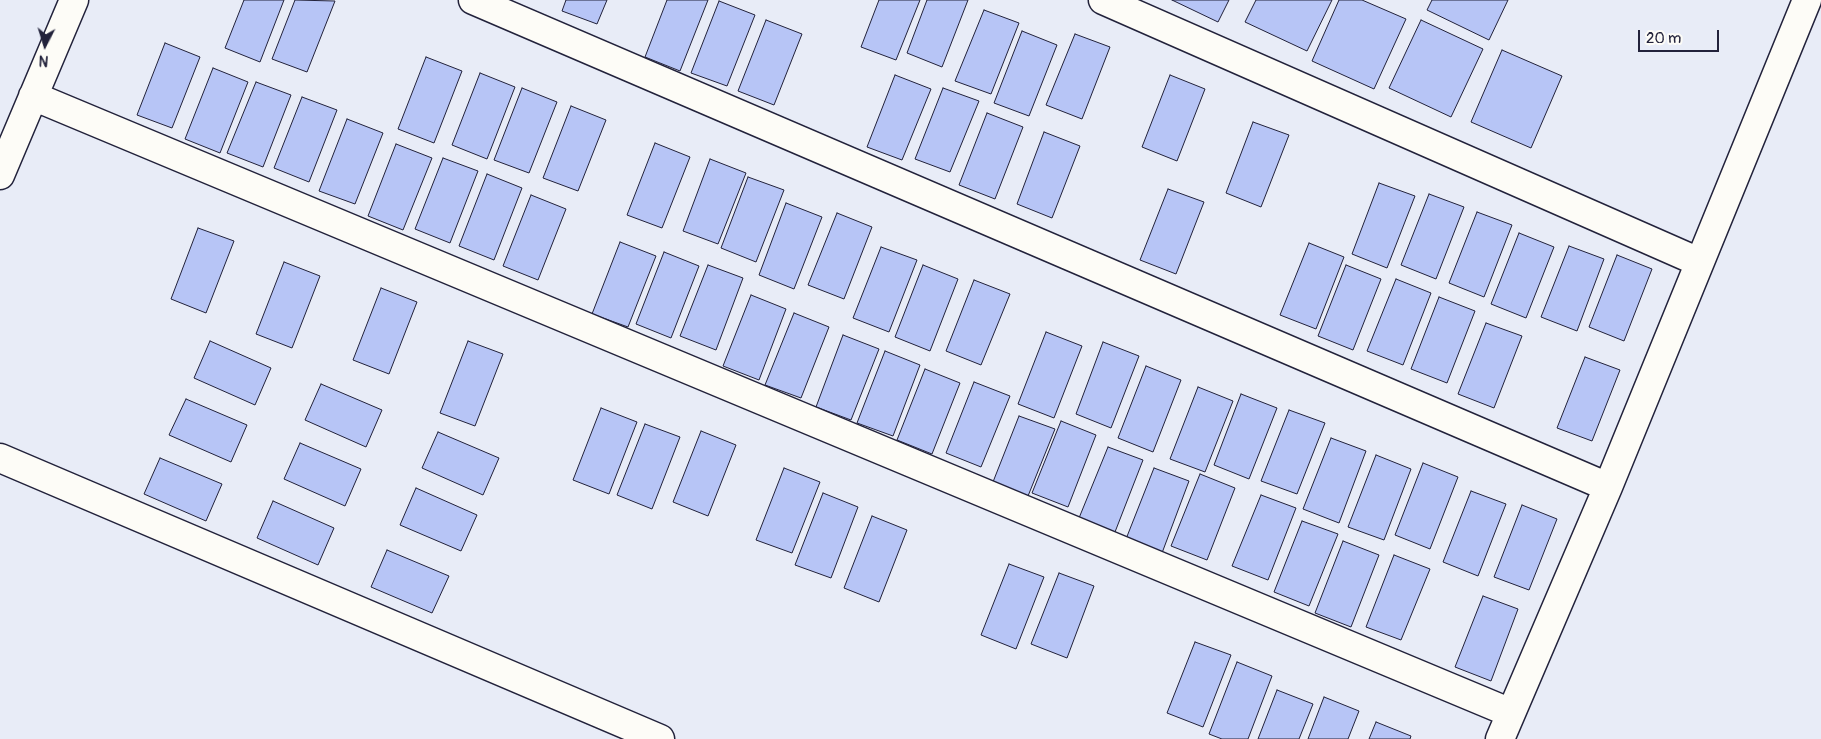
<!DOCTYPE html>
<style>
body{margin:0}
#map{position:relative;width:1821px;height:739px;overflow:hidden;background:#fdfcf7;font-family:Pangolin,sans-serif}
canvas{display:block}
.north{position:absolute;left:20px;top:20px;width:50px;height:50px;-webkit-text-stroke:4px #fdfcf7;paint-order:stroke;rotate:185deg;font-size:14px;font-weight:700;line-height:20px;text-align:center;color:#22223b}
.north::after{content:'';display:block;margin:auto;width:18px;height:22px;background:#22223b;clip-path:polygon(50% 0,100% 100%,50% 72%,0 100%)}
.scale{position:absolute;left:1638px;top:30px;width:81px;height:22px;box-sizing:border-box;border:2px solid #22223b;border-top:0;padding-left:6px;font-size:15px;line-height:18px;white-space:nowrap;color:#22223b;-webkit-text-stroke:4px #fdfcf7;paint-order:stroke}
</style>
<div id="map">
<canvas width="1821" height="739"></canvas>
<div class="north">N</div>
<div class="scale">20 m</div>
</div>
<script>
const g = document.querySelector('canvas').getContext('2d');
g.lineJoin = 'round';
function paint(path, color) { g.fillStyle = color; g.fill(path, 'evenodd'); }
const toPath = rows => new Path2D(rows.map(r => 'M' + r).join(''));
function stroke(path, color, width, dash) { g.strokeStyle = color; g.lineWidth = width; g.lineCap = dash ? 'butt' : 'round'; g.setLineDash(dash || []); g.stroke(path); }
const built = toPath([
 [0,0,1821,0,1821,739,0,739]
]);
const building = toPath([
 [244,0,284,0,260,62,225,48,244,0],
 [295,0,335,1,307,72,272,59,295,0],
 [566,0,607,0,597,24,562,11,566,0],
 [667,0,708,0,680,71,645,57,667,0],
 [879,0,920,0,896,60,861,47,879,0],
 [927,0,968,0,942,67,907,53,927,0],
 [1172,0,1229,0,1218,22,1172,0],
 [1256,0,1332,0,1307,51,1245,22,1256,0],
 [1339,0,1362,0,1406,19,1374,89,1312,61,1339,0],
 [1432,0,1508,0,1489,40,1427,10,1432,0],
 [719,1,755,15,727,86,691,73,719,1],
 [984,10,1019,23,991,94,955,81,984,10],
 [766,20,802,34,774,105,738,91,766,20],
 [1421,20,1483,49,1451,117,1389,88,1421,20],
 [1022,31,1057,45,1029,116,994,103,1022,31],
 [1075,34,1110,47,1082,119,1046,105,1075,34],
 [165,43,200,57,172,128,137,115,165,43],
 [1502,50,1562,76,1531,148,1471,122,1502,50],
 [426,57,462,71,434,143,398,129,426,57],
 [213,68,248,82,220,153,185,139,213,68],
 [480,73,515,87,487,159,452,145,480,73],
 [895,75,931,89,902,160,867,147,895,75],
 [1170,75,1205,89,1177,161,1142,147,1170,75],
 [256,82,291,95,263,167,227,153,256,82],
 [522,88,557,102,529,173,494,160,522,88],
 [943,88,979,101,950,172,915,159,943,88],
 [302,97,337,110,309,182,274,168,302,97],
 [571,106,606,120,578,191,543,178,571,106],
 [987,113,1023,127,995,199,959,185,987,113],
 [347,119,383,133,355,204,319,191,347,119],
 [1253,122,1289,135,1261,207,1226,193,1253,122],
 [1044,132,1080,146,1052,218,1017,204,1044,132],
 [655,143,690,157,662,228,627,215,655,143],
 [396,144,432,158,403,230,368,216,396,144],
 [443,158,478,171,450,243,415,229,443,158],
 [710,159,746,173,718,244,683,231,710,159],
 [487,174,522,188,494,260,459,246,487,174],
 [748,177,784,190,756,262,721,248,748,177],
 [1379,183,1415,196,1387,268,1352,254,1379,183],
 [1168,189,1204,202,1176,274,1140,260,1168,189],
 [1429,194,1464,207,1436,279,1401,265,1429,194],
 [531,195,566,209,538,280,503,266,531,195],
 [786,203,822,217,794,289,759,275,786,203],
 [1477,212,1512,225,1484,297,1449,283,1477,212],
 [837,213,872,227,844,299,808,285,837,213],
 [198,228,234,241,206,313,171,299,198,228],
 [1519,233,1554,247,1526,318,1491,304,1519,233],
 [620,242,656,256,628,327,592,314,620,242],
 [1309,243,1344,257,1316,329,1280,315,1309,243],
 [1569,246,1604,259,1577,331,1541,317,1569,246],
 [881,247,917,260,889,332,853,318,881,247],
 [664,252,699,266,671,338,636,324,664,252],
 [1617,255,1652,269,1624,341,1589,327,1617,255],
 [284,262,320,276,292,348,256,334,284,262],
 [708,265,743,278,716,350,680,336,708,265],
 [923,265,958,279,930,351,895,337,923,265],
 [1346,265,1381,279,1353,350,1318,336,1346,265],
 [1396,279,1431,293,1403,365,1367,351,1396,279],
 [974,280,1010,294,981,365,946,351,974,280],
 [381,288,417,302,389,374,353,360,381,288],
 [751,295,786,309,759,380,723,366,751,295],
 [1439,297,1475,311,1447,383,1411,369,1439,297],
 [794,313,829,327,801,398,765,385,794,313],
 [1486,323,1522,336,1494,408,1458,394,1486,323],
 [1046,332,1082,346,1054,418,1018,404,1046,332],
 [843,335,879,349,851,420,816,407,843,335],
 [210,341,271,368,255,405,194,378,210,341],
 [468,341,503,354,475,426,440,413,468,341],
 [1103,342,1139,356,1111,428,1076,414,1103,342],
 [885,351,920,365,893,436,857,423,885,351],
 [1585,357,1620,370,1592,441,1557,428,1585,357],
 [1146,366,1181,380,1153,452,1118,438,1146,366],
 [925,369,960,383,932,454,897,440,925,369],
 [974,382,1010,396,981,467,946,453,974,382],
 [321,384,382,410,366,447,305,420,321,384],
 [1198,387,1233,401,1205,472,1170,459,1198,387],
 [1241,394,1277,408,1249,479,1214,465,1241,394],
 [186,399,247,425,231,462,169,435,186,399],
 [601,408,637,422,609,494,573,480,601,408],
 [1289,410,1325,423,1297,494,1261,481,1289,410],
 [1019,416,1055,429,1026,501,991,487,1019,416],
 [1061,421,1096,435,1068,507,1032,493,1061,421],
 [645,424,680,437,652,509,617,495,645,424],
 [701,431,736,445,708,516,673,502,701,431],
 [438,432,499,458,483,495,422,468,438,432],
 [1331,438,1366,451,1339,523,1303,509,1331,438],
 [300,443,361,469,345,506,284,479,300,443],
 [1108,447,1143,460,1115,532,1079,518,1108,447],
 [1376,455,1411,469,1384,540,1348,527,1376,455],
 [160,458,222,484,206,521,144,494,160,458],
 [1423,463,1458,477,1430,549,1395,535,1423,463],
 [784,468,820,482,792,553,756,540,784,468],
 [1154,468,1189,481,1162,553,1126,539,1154,468],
 [1200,474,1235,488,1207,560,1171,546,1200,474],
 [416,488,477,515,461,551,400,525,416,488],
 [1471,491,1506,504,1478,576,1443,562,1471,491],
 [823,493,858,507,831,578,795,565,823,493],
 [1261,495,1296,508,1268,580,1232,566,1261,495],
 [273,501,334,528,318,565,257,538,273,501],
 [1522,505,1557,519,1529,590,1494,577,1522,505],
 [872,516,907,530,879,602,844,588,872,516],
 [1302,521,1338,534,1309,606,1274,592,1302,521],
 [1343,541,1379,555,1351,627,1315,613,1343,541],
 [387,550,449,576,432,613,371,587,387,550],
 [1394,555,1430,569,1401,640,1366,627,1394,555],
 [1009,564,1044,577,1016,649,981,635,1009,564],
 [1059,573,1094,586,1067,658,1031,644,1059,573],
 [1483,596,1518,609,1491,681,1455,667,1483,596],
 [1195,642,1231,655,1203,727,1167,713,1195,642],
 [1237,662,1272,676,1248,739,1222,739,1209,734,1237,662],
 [1277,690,1313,704,1299,739,1258,739,1277,690],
 [1324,697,1359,711,1348,739,1308,739,1324,697],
 [1376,722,1411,736,1410,739,1369,739,1376,722]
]);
const minor = toPath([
 [473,0,1608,487],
 [1103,0,1699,262],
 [33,96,1511,713],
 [0,175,74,0],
 [0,458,660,739],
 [1500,739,1608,487,1807,0]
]);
paint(built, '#e8ecf7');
paint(building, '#b7c5f6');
stroke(building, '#22223b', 1);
stroke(minor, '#22223b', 31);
stroke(minor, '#fdfcf7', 28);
</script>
